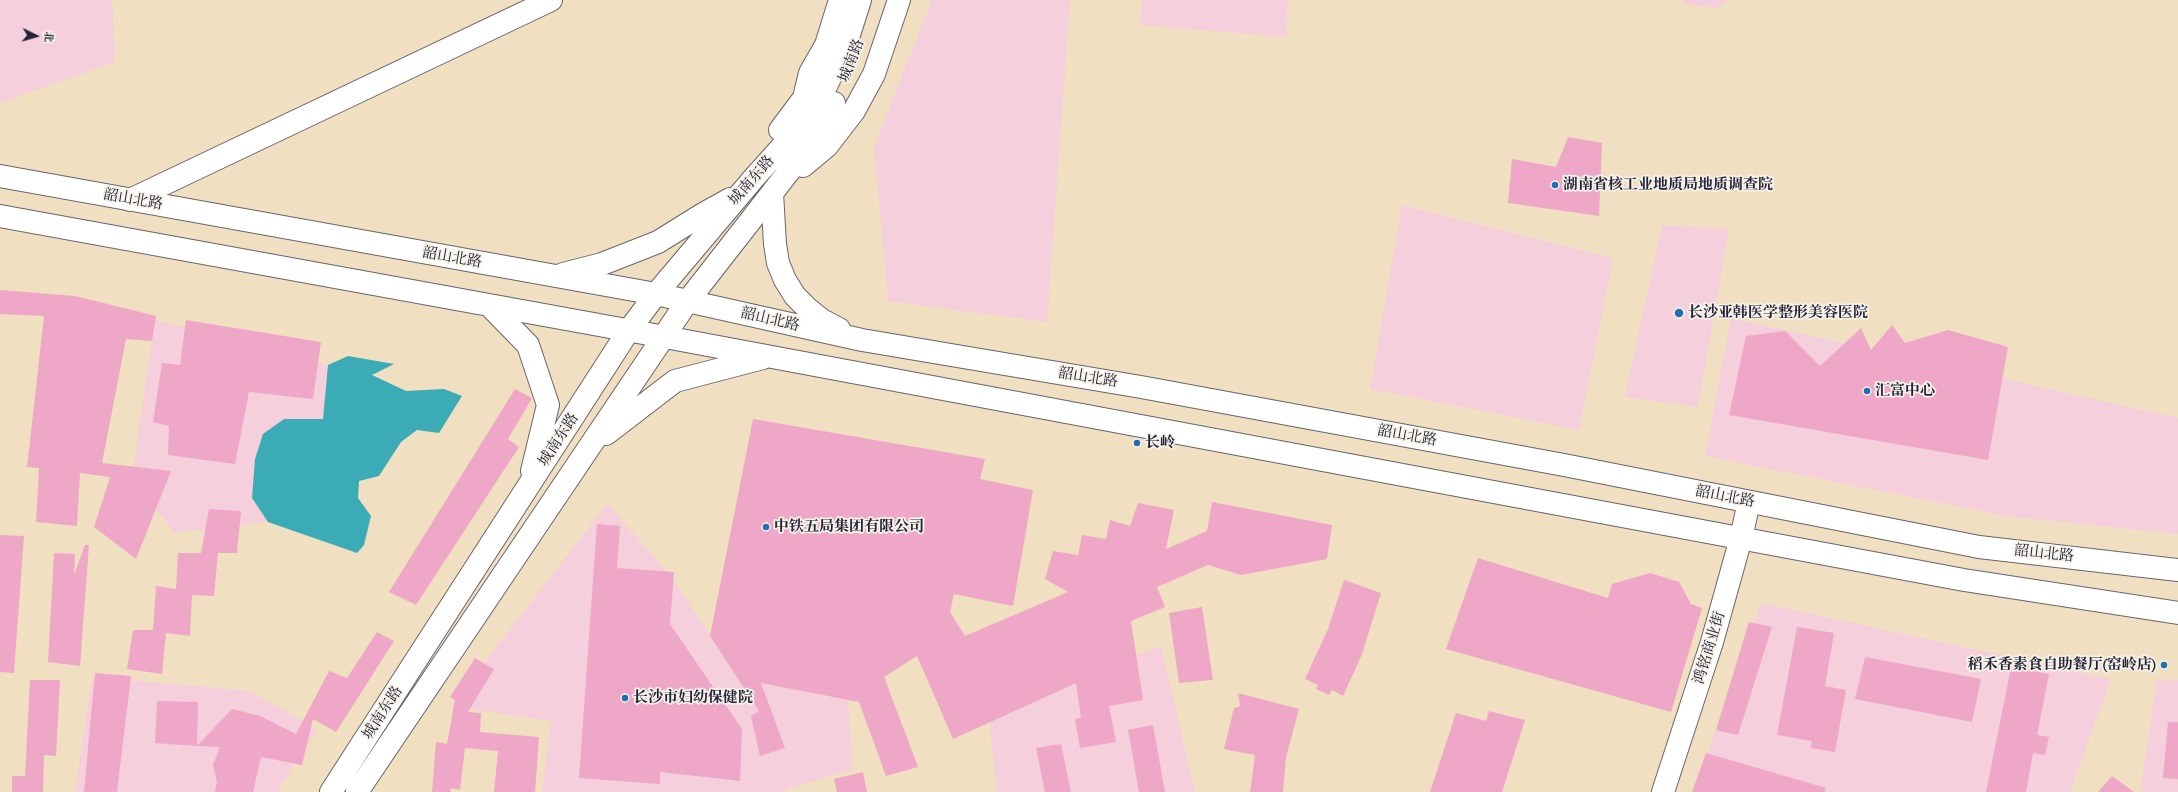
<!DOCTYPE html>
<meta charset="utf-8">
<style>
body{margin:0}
#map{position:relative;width:2178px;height:792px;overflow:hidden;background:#f1dfc1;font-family:"IM FELL French Canon","Noto Serif SC",serif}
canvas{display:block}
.north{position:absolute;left:16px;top:16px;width:40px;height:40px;-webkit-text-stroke:3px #f7f3e8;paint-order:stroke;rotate:95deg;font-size:11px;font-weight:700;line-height:16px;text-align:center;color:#22223b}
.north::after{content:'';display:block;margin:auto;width:14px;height:18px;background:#22223b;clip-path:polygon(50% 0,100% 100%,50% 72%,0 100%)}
</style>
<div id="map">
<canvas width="2178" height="792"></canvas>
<div class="north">北</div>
</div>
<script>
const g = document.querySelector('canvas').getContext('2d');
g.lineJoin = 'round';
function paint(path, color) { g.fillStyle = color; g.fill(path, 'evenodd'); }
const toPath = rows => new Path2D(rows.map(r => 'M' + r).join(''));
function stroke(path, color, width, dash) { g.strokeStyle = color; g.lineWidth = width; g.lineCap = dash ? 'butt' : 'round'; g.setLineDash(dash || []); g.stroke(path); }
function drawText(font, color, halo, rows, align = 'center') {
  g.font = font + ' "IM FELL French Canon","Noto Serif SC",serif'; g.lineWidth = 3.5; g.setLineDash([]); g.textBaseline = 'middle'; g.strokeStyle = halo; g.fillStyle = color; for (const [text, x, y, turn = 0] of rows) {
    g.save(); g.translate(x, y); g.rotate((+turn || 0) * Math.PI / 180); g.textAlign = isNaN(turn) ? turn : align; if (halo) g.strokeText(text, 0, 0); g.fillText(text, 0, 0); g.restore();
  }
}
const built = toPath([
 [0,0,112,0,115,62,0,103],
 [932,0,1070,0,1047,322,888,301,874,146],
 [1142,0,1288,0,1286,37,1140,25],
 [1684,0,1728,0,1719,8,1683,4],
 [1402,205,1613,258,1579,430,1370,389],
 [1662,225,1729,229,1698,407,1625,397],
 [1731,318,2178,418,2178,534,2006,516,1705,456],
 [155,320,328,365,323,419,284,419,252,498,268,522,174,533,132,476],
 [607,504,671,576,738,679,848,700,853,769,778,792,542,792,551,721,451,706],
 [1761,603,2111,679,2070,792,1694,792],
 [1161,646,1195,792,997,792,988,712],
 [92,677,249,691,317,729,277,792,75,792],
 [2157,679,2178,680,2178,792,2140,792]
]);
const water = toPath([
 [348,356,394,364,372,375,406,391,444,389,462,396,439,433,417,430,401,442,379,476,359,481,358,498,371,516,364,545,357,553,268,522,252,498,255,459,263,434,284,419,323,419,328,365]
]);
const building = toPath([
 [1568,137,1602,143,1599,216,1508,203,1512,159,1556,167],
 [0,290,75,296,156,316,152,341,126,339,102,463,171,471,136,559,94,527,110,477,80,473,77,526,36,522,39,468,27,467,44,316,0,314],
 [186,320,321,342,313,399,249,392,235,464,168,455,169,426,153,422,162,363,180,365],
 [1892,325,1905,343,1948,330,2008,347,1988,460,1729,415,1746,336,1785,331,1820,366,1861,328,1871,350],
 [515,389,532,398,508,439,519,447,416,605,389,592],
 [753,419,985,459,980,479,1033,490,1013,606,954,594,950,612,965,636,1068,592,1045,579,1053,551,1078,555,1082,535,1106,539,1110,520,1130,526,1138,503,1174,510,1166,549,1207,531,1212,502,1332,525,1327,559,1241,575,1208,565,1157,587,1165,607,1131,621,1143,700,1109,706,1116,742,1080,748,1075,719,1081,718,1076,683,953,739,917,656,884,677,918,767,886,776,859,702,761,683,785,748,760,756,751,716,759,711,710,636],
 [209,509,241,511,237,553,218,553,214,596,192,595,190,636,166,633,162,674,127,669,133,630,153,630,156,586,176,589,178,553,201,553],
 [597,524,620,526,617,568,674,572,670,624,742,729,740,781,660,772,660,784,579,778],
 [0,535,24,536,14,673,0,672],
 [85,545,89,545,80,666,48,662,54,553,75,554,74,575],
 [1478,558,1608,598,1612,584,1650,573,1679,582,1691,604,1702,608,1671,712,1446,649],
 [1344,580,1381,593,1362,654,1343,696,1332,690,1329,695,1316,689,1318,685,1305,679,1328,629],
 [1202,607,1213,680,1179,683,1169,613],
 [1749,622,1772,627,1738,735,1716,730],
 [1797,627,1834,633,1825,686,1846,690,1835,752,1811,748,1812,741,1777,735],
 [377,632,394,641,336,732,313,719,302,765,261,757,253,792,215,792,217,782,213,765,220,747,197,746,232,709,260,716,296,734,329,671,347,678],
 [1865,657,1981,679,1972,722,1855,699],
 [475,658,494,669,468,712,481,713,480,732,539,737,535,792,494,792,498,751,465,748,460,790,451,788,450,792,432,792,436,742,447,744,455,700,450,697],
 [2011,668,2049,674,2037,735,2049,737,2045,755,2033,753,2026,792,1986,792],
 [95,673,131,676,117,792,84,792],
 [30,680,60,680,56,756,44,755,43,792,12,792,12,776,25,776],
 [1238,693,1299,709,1286,757,1283,792,1250,792,1255,755,1224,749,1234,708,1240,706],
 [157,701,198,702,197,746,155,743],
 [1489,711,1525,720,1502,792,1430,792,1456,713,1486,721],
 [2168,722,2178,722,2178,779,2163,778],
 [1153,725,1165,792,1139,792,1128,730],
 [1061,744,1071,792,1045,792,1036,748],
 [1706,753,1826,788,1825,792,1692,792],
 [863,772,867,792,837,792,834,779],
 [2112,776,2134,792,2098,792]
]);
const minor = toPath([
 [130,200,551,0],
 [1663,792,1712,642,1741,538,1749,502]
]);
const major = toPath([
 [780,130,804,98,810,73,826,45,840,0],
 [803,166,827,146,854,111,874,74,899,0],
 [0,176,656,294,862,340,1141,387,1564,465,1979,547,2178,570],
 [772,193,775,244,778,263,785,280,795,296,807,308,822,320,839,329],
 [0,216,665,337,1964,580,2178,613],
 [563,274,602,264,658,242,703,214,730,199],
 [489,305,528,345,548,405,532,471],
 [606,434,675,381,763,358],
 [331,792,629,330,656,294,753,179,815,110,847,41,860,0],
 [357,792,687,302,804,152,834,103]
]);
const markers = [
 [1555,185,4,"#1f6fb2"],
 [1679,313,5,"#1f6fb2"],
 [1867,391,4,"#1f6fb2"],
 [1137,443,4,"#1f6fb2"],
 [766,527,4,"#1f6fb2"],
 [2164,665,4,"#1f6fb2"],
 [625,698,4,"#1f6fb2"]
];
const streetNames = [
 ["城南路",852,61,-69],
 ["城南东路",752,181,-49],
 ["韶山北路",133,200,10],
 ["韶山北路",452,258,10],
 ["韶山北路",770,320,13],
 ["韶山北路",1088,378,9],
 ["韶山北路",1407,436,10],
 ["城南东路",559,440,-57],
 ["韶山北路",1725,497,11],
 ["韶山北路",2044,554,6],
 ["鸿铭商业街",1710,648,-73],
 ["城南东路",383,713,-57]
];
const poiNames = [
 ["湖南省核工业地质局地质调查院",1563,185],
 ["长沙亚韩医学整形美容医院",1688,313],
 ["汇富中心",1875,391],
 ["长岭",1145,443],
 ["中铁五局集团有限公司",774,527],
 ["稻禾香素食自助餐厅(窑岭店)",2156,665,"right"],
 ["长沙市妇幼保健院",633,698]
];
paint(built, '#f5cfdb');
paint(water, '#3bacb6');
paint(building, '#eea7c7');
stroke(minor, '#6a646a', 24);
stroke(major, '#6a646a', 24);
stroke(minor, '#fff', 22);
stroke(major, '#fff', 22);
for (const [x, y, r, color] of markers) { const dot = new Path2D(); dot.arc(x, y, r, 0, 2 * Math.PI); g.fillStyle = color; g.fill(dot); stroke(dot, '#f7f3e8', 1.5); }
drawText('15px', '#22223b', '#f7f3e8', streetNames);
drawText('bold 15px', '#22223b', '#f7f3e8', poiNames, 'left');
</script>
